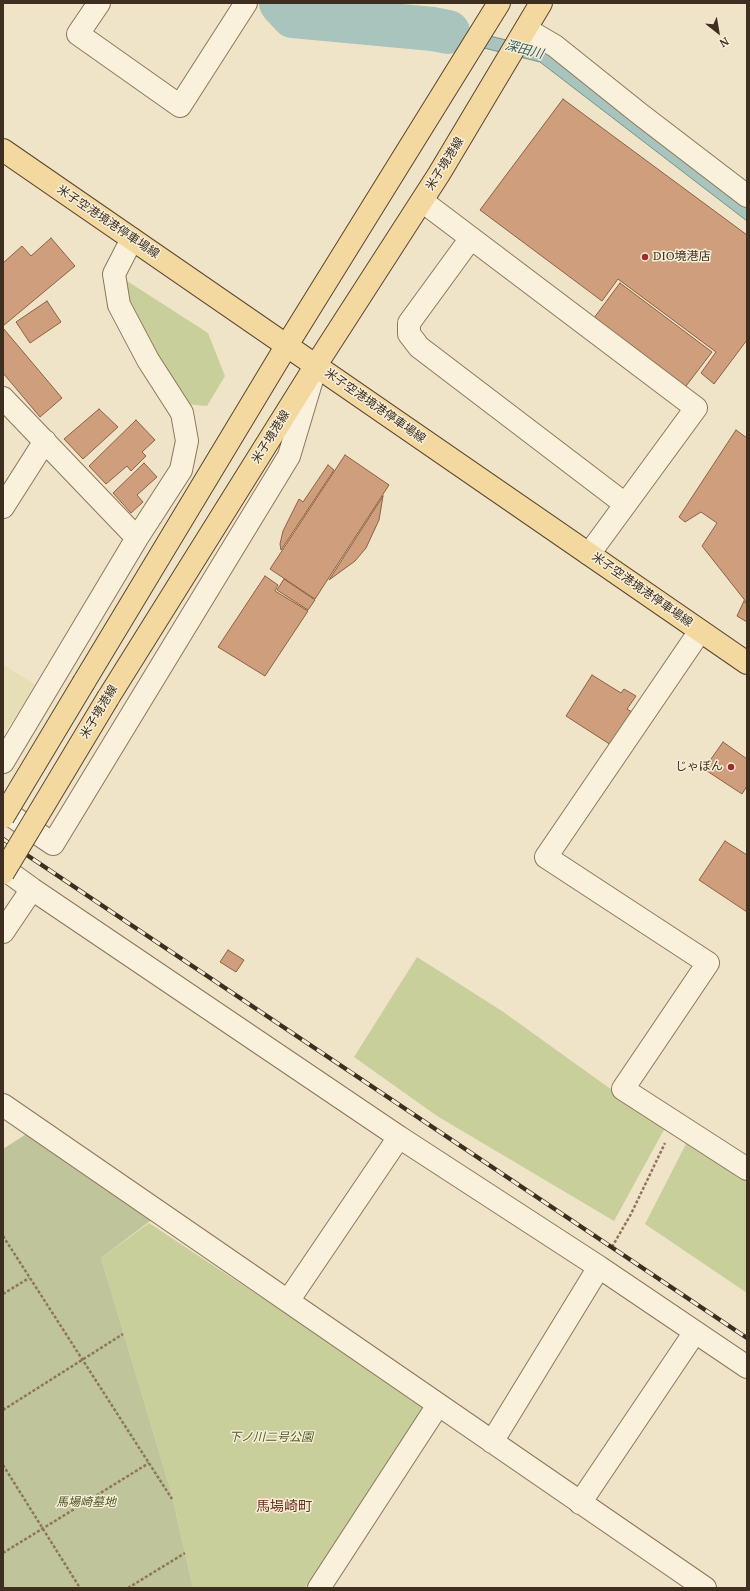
<!DOCTYPE html>
<meta charset="utf-8">
<style>
body{margin:0}
#map{position:relative;width:750px;height:1591px;overflow:hidden;background:#f0e4c8;font-family:"PT Serif",serif}
canvas{display:block}
.frame{position:absolute;inset:0;border:4px solid #3d2e20;pointer-events:none}
.north{position:absolute;left:698px;top:12px;width:40px;height:40px;-webkit-text-stroke:3px #f7eed8;paint-order:stroke;rotate:149deg;font-size:11px;font-weight:700;line-height:16px;text-align:center;color:#3d2e20}
.north::after{content:'';display:block;margin:auto;width:14px;height:18px;background:#3d2e20;clip-path:polygon(50% 0,100% 100%,50% 72%,0 100%)}
</style>
<div id="map">
<canvas width="750" height="1591"></canvas>
<div class="frame"></div>
<div class="north">N</div>
</div>
<script>
const g = document.querySelector('canvas').getContext('2d');
g.lineJoin = 'round';
function paint(path, color) { g.fillStyle = color; g.fill(path, 'evenodd'); }
const toPath = rows => new Path2D(rows.map(r => 'M' + r).join(''));
function stroke(path, color, width, dash) { g.strokeStyle = color; g.lineWidth = width; g.lineCap = dash ? 'butt' : 'round'; g.setLineDash(dash || []); g.stroke(path); }
function drawText(font, color, halo, rows, align = 'center') {
  g.font = font + ' "PT Serif","Noto Sans JP",serif'; g.lineWidth = 3; g.setLineDash([]); g.textBaseline = 'middle'; g.strokeStyle = halo; g.fillStyle = color; for (const [text, x, y, turn = 0] of rows) {
    g.save(); g.translate(x, y); g.rotate((+turn || 0) * Math.PI / 180); g.textAlign = isNaN(turn) ? turn : align; if (halo) g.strokeText(text, 0, 0); g.fillText(text, 0, 0); g.restore();
  }
}
const farmland = toPath([
 [3,665,36,685,6,730,3,728]
]);
const green = toPath([
 [127,281,208,333,225,376,207,406,185,404,123,292],
 [417,957,502,1011,665,1128,614,1221,437,1116,354,1057],
 [689,1138,747,1175,747,1293,645,1224],
 [149,1223,427,1407,305,1588,193,1588,171,1492,101,1258]
]);
const cemetery = toPath([
 [31,1131,154,1218,101,1258,171,1492,193,1588,3,1588,3,1149]
]);
const water = toPath([
 [274,3,288,3,308,20,453,27,551,51,747,204,747,221,540,62,444,38,322,32,304,28,292,22,274,3]
]);
const river = toPath([
 [281,3,293,16,433,29,448,32]
]);
const building = toPath([
 [563,99,747,235,747,340,714,384,701,373,716,352,618,279,602,301,480,210,563,99],
 [51,238,75,266,3,326,3,263,22,246,31,256,51,238],
 [620,283,712,352,683,390,591,322,620,283],
 [47,301,61,322,30,343,16,322,47,301],
 [3,328,62,398,40,417,3,373,3,328],
 [99,409,118,427,83,459,64,439,99,409],
 [136,420,155,440,142,452,146,456,131,471,127,466,106,484,89,466,136,420],
 [736,430,747,438,747,603,702,546,717,523,701,512,685,522,679,517,736,430],
 [345,455,389,485,315,599,270,569,345,455],
 [144,463,157,477,137,495,143,502,131,513,113,493,144,463],
 [328,465,334,470,281,550,280,544,283,531,299,499,303,502,328,465],
 [383,496,379,520,366,548,355,561,329,580,383,496],
 [265,576,278,585,275,591,308,611,265,676,218,647,265,576],
 [284,579,315,600,308,610,277,590,284,579],
 [744,601,747,605,747,622,737,616,744,601],
 [592,675,621,693,624,689,636,696,627,709,632,712,611,745,566,716,592,675],
 [723,742,747,759,747,786,742,794,704,769,723,742],
 [725,841,747,855,747,912,699,880,725,841],
 [228,950,244,960,236,972,220,962,228,950]
]);
const path = toPath([
 [3,1236,172,1499],
 [612,1247,631,1214,665,1143],
 [3,1294,29,1278],
 [3,1410,123,1334],
 [3,1465,80,1588],
 [3,1553,149,1463],
 [128,1588,185,1553]
]);
const minor = toPath([
 [99,3,78,34,180,106,246,3],
 [526,29,555,46,640,114,747,196],
 [422,201,696,408,589,554],
 [471,238,409,323,409,334,419,347,625,504],
 [3,398,137,538],
 [3,507,45,441],
 [700,631,546,857,708,963,623,1089,747,1169],
 [3,762,137,538,181,470,187,441,182,413,148,360,119,305,114,274,132,239],
 [3,810,53,844,289,456,313,376],
 [3,868,32,889,3,932],
 [32,889,399,1137,288,1301],
 [3,1105,705,1588],
 [399,1137,599,1267,492,1442],
 [599,1267,747,1367],
 [580,1503,695,1332],
 [319,1588,438,1405]
]);
const major = toPath([
 [3,150,747,663],
 [84,682,287,345,499,3],
 [108,698,316,365,439,174,541,3]
]);
const rail = toPath([
 [3,839,747,1338]
]);
const majorBridge = toPath([
 [3,817,84,682],
 [3,873,108,698]
]);
const markers = [
 [645,257,4,"#9e2a2b"],
 [731,767,4,"#9e2a2b"]
];
const streetNames = [
 ["米子境港線",445,164,-58],
 ["米子空港境港停車場線",108,222,34],
 ["米子空港境港停車場線",375,406,35],
 ["米子境港線",271,437,-58],
 ["米子空港境港停車場線",642,590,35],
 ["米子境港線",99,712,-59]
];
const poiNames = [
 ["DIO境港店",653,257],
 ["じゃぼん",723,767,"right"]
];
const parkNames = [
 ["下ノ川二号公園",271,1438],
 ["馬場崎墓地",86,1503]
];
const waterNames = [
 ["深田川",524,50,14]
];
const quarterNames = [
 ["馬場崎町",284,1507]
];
paint(farmland, '#e6deb5');
paint(green, '#c9cf9b');
paint(cemetery, '#bfc49a');
paint(water, '#a9c4bc');
stroke(water, '#6f938a', 1);
stroke(river, '#a9c4bc', 44);
paint(building, '#cf9f7d');
stroke(building, '#8d5f41', 1);
stroke(minor, '#8d765c', 24);
stroke(major, '#5b4430', 24);
stroke(path, '#8d765c', 2.5, [3, 2]);
stroke(minor, '#faf1dc', 22);
stroke(major, '#f3d9a0', 22);
stroke(rail, '#3d2e20', 4.5);
stroke(rail, '#f7eed8', 3, [9]);
stroke(majorBridge, '#5b4430', 24, []);
stroke(majorBridge, '#f3d9a0', 22);
for (const [x, y, r, color] of markers) { const dot = new Path2D(); dot.arc(x, y, r, 0, 2 * Math.PI); g.fillStyle = color; g.fill(dot); stroke(dot, '#f7eed8', 1.5); }
drawText('12px', '#3d2e20', '#f7eed8', streetNames);
drawText('12px', '#3d2e20', '#f7eed8', poiNames, 'left');
drawText('italic 12px', '#4d5a26', '#f7eed8', parkNames);
drawText('italic 13px', '#2f5d5a', '#f7eed8', waterNames);
drawText('14px', '#6b2e1e', '#f7eed8', quarterNames);
</script>
